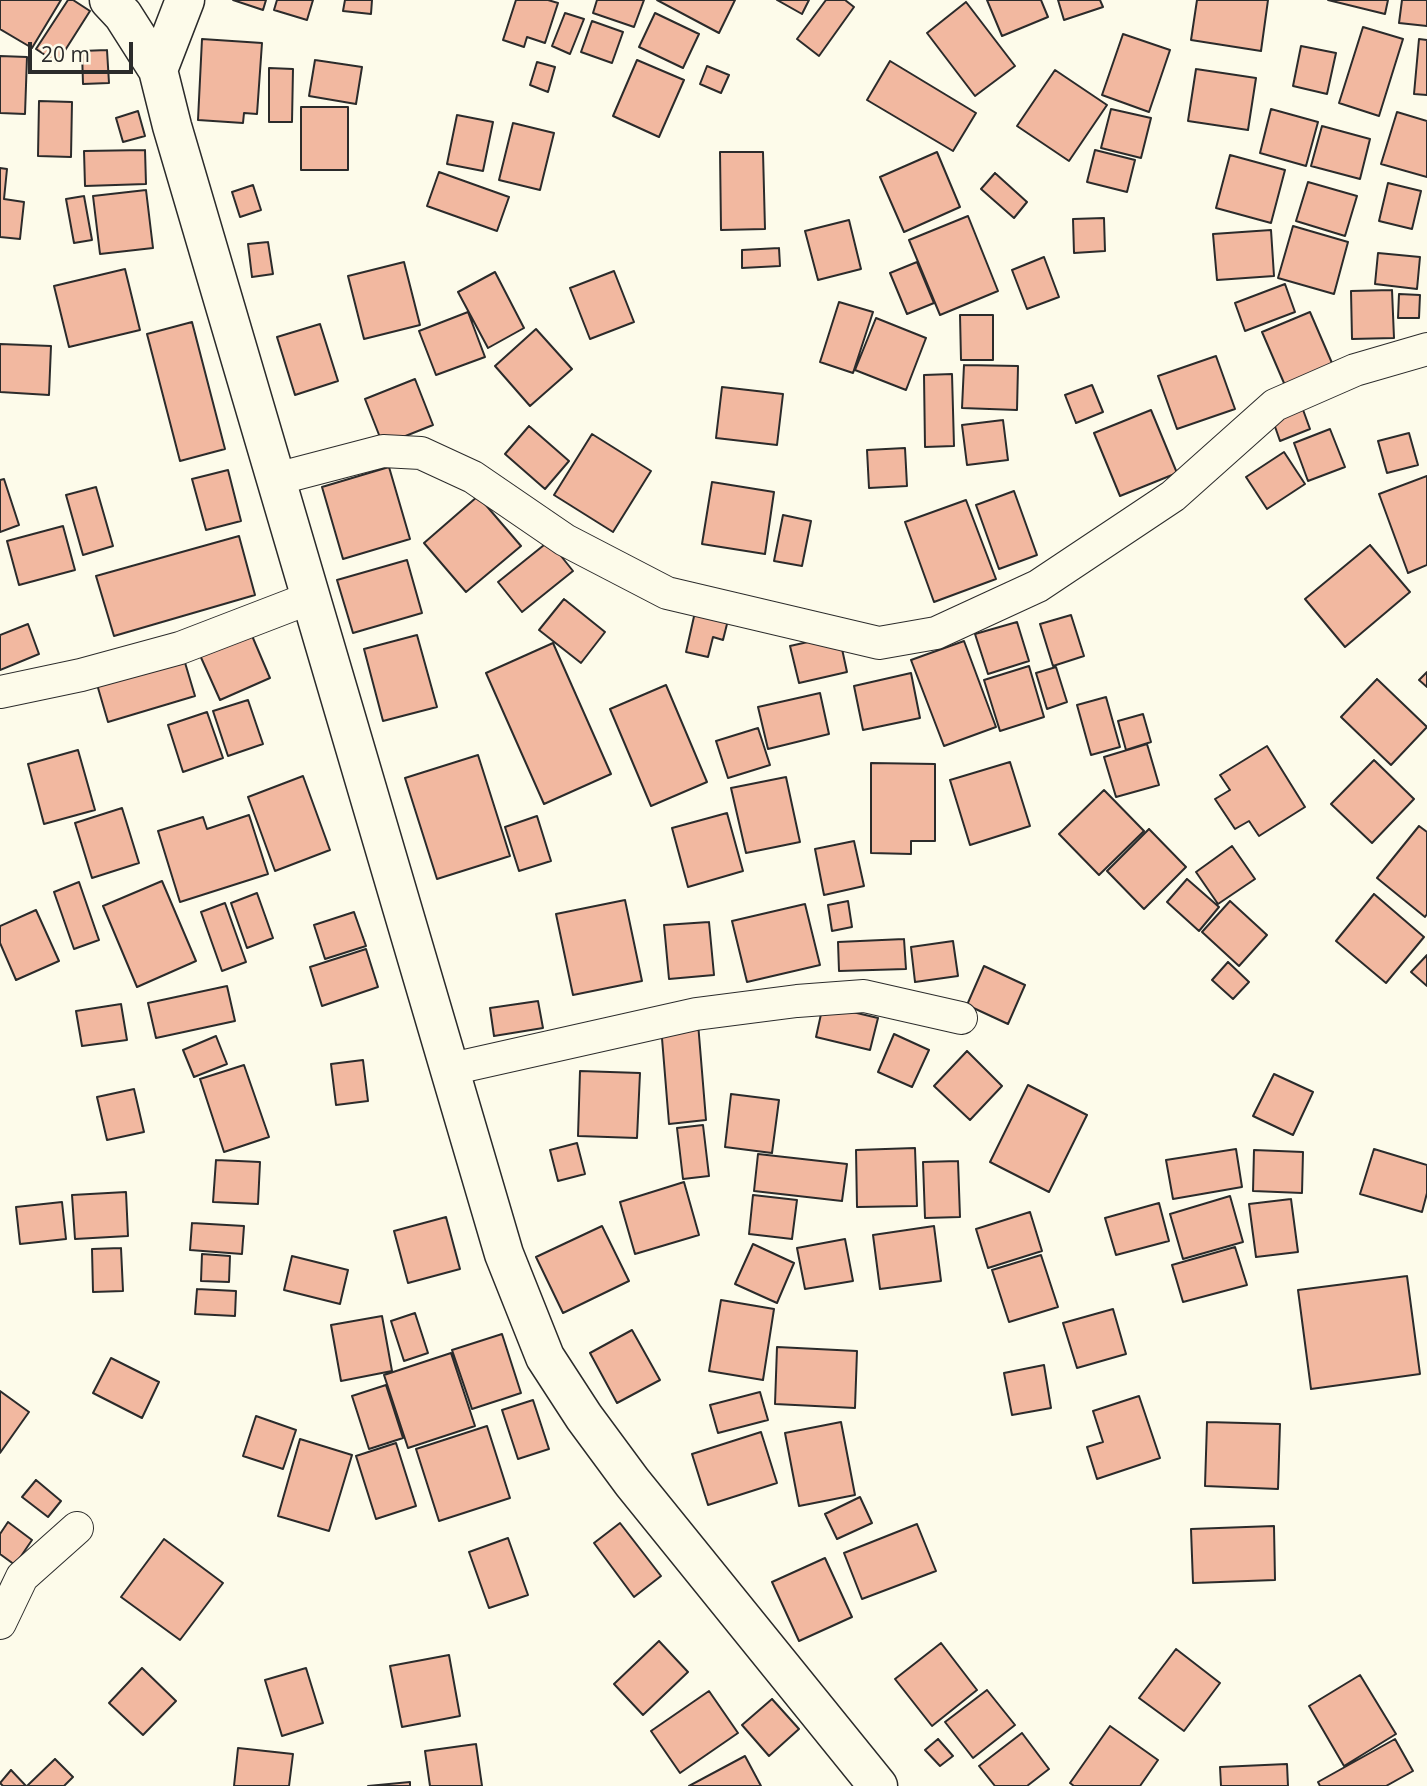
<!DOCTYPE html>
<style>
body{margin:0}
#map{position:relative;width:1427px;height:1786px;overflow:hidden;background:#fdfbea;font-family:"Open Sans",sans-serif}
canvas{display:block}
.scale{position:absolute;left:28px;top:42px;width:105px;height:32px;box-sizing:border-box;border:4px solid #2b2b2b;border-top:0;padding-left:9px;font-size:21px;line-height:24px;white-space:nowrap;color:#2b2b2b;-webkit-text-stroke:5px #fdfbea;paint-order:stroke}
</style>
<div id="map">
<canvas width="1427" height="1786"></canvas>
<div class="scale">20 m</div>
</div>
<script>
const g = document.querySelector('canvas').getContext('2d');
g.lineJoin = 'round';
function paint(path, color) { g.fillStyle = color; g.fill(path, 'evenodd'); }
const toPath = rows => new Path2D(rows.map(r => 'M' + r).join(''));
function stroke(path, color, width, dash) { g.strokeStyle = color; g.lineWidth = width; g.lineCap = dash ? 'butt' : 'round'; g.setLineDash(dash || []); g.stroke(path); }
const building = toPath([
 [0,0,61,0,32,48,0,29,0,0],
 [68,0,73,0,90,11,57,63,36,49,68,0],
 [233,0,266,0,263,10,233,0],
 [277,0,313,0,307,20,274,10,277,0],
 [345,0,372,0,371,14,343,11,345,0],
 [516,0,548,0,558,3,545,43,527,37,524,47,503,40,516,0],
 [597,0,644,0,634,27,593,13,597,0],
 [657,0,735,0,719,33,657,0],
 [777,0,809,0,802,14,777,0],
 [826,0,845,0,854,7,819,56,797,39,826,0],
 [987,0,1041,0,1048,17,1002,36,987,0],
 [1058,0,1100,0,1103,7,1064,20,1058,0],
 [1197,0,1268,0,1261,51,1191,40,1197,0],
 [1328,0,1388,0,1385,14,1328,0],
 [1402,0,1427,0,1427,26,1399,23,1402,0],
 [966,2,1015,66,975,96,927,33,966,2],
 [565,13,584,19,570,54,552,46,565,13],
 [655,13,699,34,683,68,639,47,655,13],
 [592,21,623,32,612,63,581,52,592,21],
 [1363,27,1403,39,1379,116,1339,103,1363,27],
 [1123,34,1170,50,1149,112,1102,95,1123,34],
 [202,39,262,43,257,114,244,113,243,123,198,120,202,39],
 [1419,39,1427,40,1427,95,1414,94,1419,39],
 [1301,46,1336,53,1327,94,1293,86,1301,46],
 [107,50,109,83,83,84,82,51,107,50],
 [0,56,27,57,25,114,0,113,0,56],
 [315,60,362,67,356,104,309,96,315,60],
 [637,60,684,80,659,137,613,116,637,60],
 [890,61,976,113,953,151,867,100,890,61],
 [537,62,555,67,548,92,530,85,537,62],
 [707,66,729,75,721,93,700,84,707,66],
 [269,68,293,69,292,122,269,122,269,68],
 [1196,69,1256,78,1248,130,1188,121,1196,69],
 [1055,70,1107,105,1069,161,1017,126,1055,70],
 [39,101,72,102,71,157,38,156,39,101],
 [301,107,348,107,348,170,301,170,301,107],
 [1111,109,1151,118,1141,158,1101,148,1111,109],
 [1271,109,1318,122,1306,166,1260,153,1271,109],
 [138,111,145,136,123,142,116,118,138,111],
 [1397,112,1427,121,1427,177,1381,164,1397,112],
 [457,115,493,122,483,171,447,164,457,115],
 [513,123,554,133,540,190,499,180,513,123],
 [1322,126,1370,139,1360,179,1311,166,1322,126],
 [145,150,146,184,85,186,84,151,145,150],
 [1095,150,1135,160,1127,192,1087,182,1095,150],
 [720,152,763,152,765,229,721,230,720,152],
 [937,152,960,207,904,232,880,177,937,152],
 [1230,155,1285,170,1271,223,1216,208,1230,155],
 [0,168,7,169,4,199,24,202,20,239,0,237,0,168],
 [439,172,509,197,497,231,427,206,439,172],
 [995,173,1027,202,1014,218,981,189,995,173],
 [1308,182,1357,196,1345,236,1296,221,1308,182],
 [1388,183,1421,191,1412,229,1379,221,1388,183],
 [253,185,261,210,240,217,232,192,253,185],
 [146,190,153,248,100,254,93,196,146,190],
 [84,196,92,240,74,243,66,199,84,196],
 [968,216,998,291,940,315,909,240,968,216],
 [1104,218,1105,251,1074,253,1073,219,1104,218],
 [849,220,861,269,818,280,805,231,849,220],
 [1293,226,1348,242,1334,294,1278,278,1293,226],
 [1271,230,1274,276,1217,280,1213,234,1271,230],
 [268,242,273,274,252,277,248,244,268,242],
 [779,248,780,266,742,268,742,250,779,248],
 [1378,253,1420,257,1417,289,1375,284,1378,253],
 [1044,257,1059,297,1027,309,1012,270,1044,257],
 [404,262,420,325,364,339,348,276,404,262],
 [917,262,934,303,907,314,890,273,917,262],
 [125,269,140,330,69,347,54,286,125,269],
 [614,271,634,322,590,339,570,288,614,271],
 [495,272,524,328,488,348,458,292,495,272],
 [1285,284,1295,312,1245,331,1235,303,1285,284],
 [1392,290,1394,338,1352,339,1351,291,1392,290],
 [1399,294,1420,295,1419,318,1398,318,1399,294],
 [839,302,873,312,853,373,820,362,839,302],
 [468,312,485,357,436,375,419,331,468,312],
 [1310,312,1335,370,1287,390,1262,332,1310,312],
 [960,315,993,315,993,360,961,360,960,315],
 [876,318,926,338,906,390,855,370,876,318],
 [192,322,225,449,180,461,147,334,192,322],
 [320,324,338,381,295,395,277,337,320,324],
 [536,329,572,369,530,406,495,366,536,329],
 [0,344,51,346,49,395,0,392,0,344],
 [1216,356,1235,409,1177,429,1158,376,1216,356],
 [964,365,1018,366,1017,410,962,408,964,365],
 [952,374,954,446,925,447,924,375,952,374],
 [415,379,433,425,383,445,365,399,415,379],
 [1092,385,1103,412,1076,423,1065,395,1092,385],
 [722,387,783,394,777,445,716,438,722,387],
 [1302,407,1310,429,1280,441,1272,418,1302,407],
 [1151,410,1177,473,1120,496,1094,433,1151,410],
 [1003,420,1008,460,967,465,962,425,1003,420],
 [529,426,569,461,545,489,505,454,529,426],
 [1330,429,1345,467,1308,481,1294,443,1330,429],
 [1409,433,1418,465,1387,473,1378,441,1409,433],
 [592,434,651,471,613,532,554,495,592,434],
 [905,448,907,486,869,488,867,450,905,448],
 [1284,452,1305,484,1267,509,1246,477,1284,452],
 [389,467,410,539,343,559,322,487,389,467],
 [228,470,241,521,206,530,192,479,228,470],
 [1427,476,1427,565,1408,573,1379,494,1427,476],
 [4,479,19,525,0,532,0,480,4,479],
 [712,482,774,492,765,554,702,544,712,482],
 [96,487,113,546,83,555,66,495,96,487],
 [1014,491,1037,555,999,569,976,505,1014,491],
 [478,496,521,546,466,592,424,543,478,496],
 [966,500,996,579,934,602,905,522,966,500],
 [783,515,811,521,802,566,774,561,783,515],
 [63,526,75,570,19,585,7,541,63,526],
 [239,536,255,595,114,636,96,576,239,536],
 [549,541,573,571,522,612,498,582,549,541],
 [1370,545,1410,592,1345,647,1305,599,1370,545],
 [407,560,422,613,353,633,337,580,407,560],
 [564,599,605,632,581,663,539,630,564,599],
 [695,612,728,620,723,640,713,637,708,657,686,652,695,612],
 [1071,615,1084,656,1053,666,1040,624,1071,615],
 [1017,622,1029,661,988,674,975,634,1017,622],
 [28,624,39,654,0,670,0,635,28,624],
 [250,631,270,678,220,700,199,653,250,631],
 [417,635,437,707,383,721,364,649,417,635],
 [839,635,847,672,799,683,790,646,839,635],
 [964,641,996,727,944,746,911,660,964,641],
 [553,643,611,774,544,804,486,673,553,643],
 [183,656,195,696,108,722,96,681,183,656],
 [1029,666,1044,717,1000,731,984,680,1029,666],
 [1056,667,1067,702,1047,709,1036,673,1056,667],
 [1427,672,1427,687,1419,680,1427,672],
 [911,673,920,718,863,730,854,686,911,673],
 [1377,679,1427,727,1391,765,1341,717,1377,679],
 [666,685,707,782,651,806,610,709,666,685],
 [820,693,829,734,768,749,758,707,820,693],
 [1106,697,1120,747,1091,755,1077,705,1106,697],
 [248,700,263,744,228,756,213,711,248,700],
 [207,712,223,758,183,772,168,725,207,712],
 [1143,714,1151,742,1126,750,1118,721,1143,714],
 [758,728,770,765,728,778,716,741,758,728],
 [1147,744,1159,785,1116,797,1104,757,1147,744],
 [1267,746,1305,807,1259,836,1249,821,1235,829,1215,799,1230,790,1220,775,1267,746],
 [78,750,95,810,44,824,28,764,78,750],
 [478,755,510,856,437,879,405,778,478,755],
 [1374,760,1414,799,1372,843,1331,804,1374,760],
 [1010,762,1030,826,970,845,950,780,1010,762],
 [871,763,935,764,935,841,911,841,911,854,871,853,871,763],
 [303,776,330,850,275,871,248,797,303,776],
 [786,777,800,842,746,853,731,788,786,777],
 [1104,790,1144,831,1099,875,1059,834,1104,790],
 [122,808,139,863,92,878,75,823,122,808],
 [727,813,743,871,688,887,672,828,727,813],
 [249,815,268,874,180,902,158,831,203,817,207,829,249,815],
 [537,816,551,861,519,871,505,827,537,816],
 [1419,826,1427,832,1427,914,1425,917,1377,878,1419,826],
 [1149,829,1186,867,1144,909,1107,871,1149,829],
 [854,841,864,886,824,895,815,849,854,841],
 [1232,846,1255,879,1218,904,1196,872,1232,846],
 [1187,879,1219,907,1199,931,1167,902,1187,879],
 [162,881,196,961,137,987,103,906,162,881],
 [79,882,99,940,74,949,54,892,79,882],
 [257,893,273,938,247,948,231,903,257,893],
 [1374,894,1424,937,1386,983,1336,941,1374,894],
 [625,900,642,981,573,995,556,914,625,900],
 [848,901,852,927,832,931,828,905,848,901],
 [1230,901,1267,935,1239,966,1202,932,1230,901],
 [225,903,246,962,222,971,201,912,225,903],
 [805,904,820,965,747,982,732,921,805,904],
 [36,910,59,961,16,980,0,943,0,926,36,910],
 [354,912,366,946,325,959,314,925,354,912],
 [709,922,714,975,669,979,664,925,709,922],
 [904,939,906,969,839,971,838,942,904,939],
 [953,941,958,976,915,982,911,947,953,941],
 [366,949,378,987,322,1006,310,967,366,949],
 [1427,955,1427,986,1411,972,1427,955],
 [1228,962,1249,982,1233,999,1212,980,1228,962],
 [984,966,1025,985,1008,1024,967,1005,984,966],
 [227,986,235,1021,156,1038,148,1003,227,986],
 [538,1001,543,1028,494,1036,490,1008,538,1001],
 [121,1004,127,1040,82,1046,76,1011,121,1004],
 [823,1005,878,1018,870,1050,816,1037,823,1005],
 [698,1023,706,1120,669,1124,661,1026,698,1023],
 [894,1034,929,1050,912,1087,878,1072,894,1034],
 [216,1036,227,1064,194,1077,183,1050,216,1036],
 [967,1051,1002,1086,970,1120,934,1086,967,1051],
 [363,1060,368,1101,336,1105,331,1064,363,1060],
 [244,1065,269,1137,224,1152,200,1079,244,1065],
 [580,1071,640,1073,637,1138,578,1136,580,1071],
 [1274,1074,1313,1092,1293,1135,1253,1116,1274,1074],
 [1028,1085,1087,1115,1049,1192,990,1162,1028,1085],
 [134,1089,144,1132,107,1140,97,1097,134,1089],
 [731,1094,779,1100,772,1153,725,1147,731,1094],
 [703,1125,709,1176,683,1179,677,1128,703,1125],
 [577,1143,585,1174,558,1181,550,1150,577,1143],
 [915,1148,917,1206,857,1207,856,1150,915,1148],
 [1236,1149,1242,1187,1173,1199,1166,1160,1236,1149],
 [1374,1149,1427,1165,1427,1193,1422,1212,1360,1194,1374,1149],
 [1254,1150,1303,1152,1302,1193,1253,1191,1254,1150],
 [758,1154,847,1164,842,1201,754,1191,758,1154],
 [216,1160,260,1162,258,1204,213,1202,216,1160],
 [958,1161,960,1217,925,1218,923,1162,958,1161],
 [684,1182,699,1235,635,1254,620,1202,684,1182],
 [126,1192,128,1236,75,1239,72,1195,126,1192],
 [753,1195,797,1200,792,1239,749,1234,753,1195],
 [1230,1196,1243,1242,1183,1259,1170,1214,1230,1196],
 [1291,1199,1298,1252,1256,1257,1249,1204,1291,1199],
 [62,1202,66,1239,20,1244,16,1207,62,1202],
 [1159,1203,1169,1241,1116,1255,1105,1218,1159,1203],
 [1030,1212,1042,1251,988,1268,976,1229,1030,1212],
 [446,1217,460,1269,408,1283,394,1231,446,1217],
 [192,1223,244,1226,242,1254,190,1250,192,1223],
 [602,1226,629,1281,563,1313,536,1257,602,1226],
 [934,1226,941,1281,880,1289,873,1235,934,1226],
 [845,1239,853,1281,805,1289,797,1248,845,1239],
 [753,1244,794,1263,777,1303,735,1284,753,1244],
 [1235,1247,1247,1285,1183,1302,1172,1265,1235,1247],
 [121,1248,123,1291,93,1292,92,1249,121,1248],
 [202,1254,230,1256,229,1282,201,1281,202,1254],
 [1041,1255,1058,1307,1009,1322,992,1270,1041,1255],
 [292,1256,348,1270,340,1304,284,1290,292,1256],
 [1407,1276,1420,1374,1311,1389,1298,1290,1407,1276],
 [197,1289,236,1291,235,1316,195,1314,197,1289],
 [721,1300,774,1309,763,1380,709,1371,721,1300],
 [1113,1309,1126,1354,1077,1368,1063,1323,1113,1309],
 [415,1313,428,1353,404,1361,391,1321,415,1313],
 [382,1316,392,1371,341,1381,331,1325,382,1316],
 [632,1330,660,1380,617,1403,590,1353,632,1330],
 [502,1334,521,1393,472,1409,452,1350,502,1334],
 [777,1347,857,1351,855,1408,775,1404,777,1347],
 [451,1353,475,1426,408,1448,384,1375,451,1353],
 [111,1358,159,1382,142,1418,93,1393,111,1358],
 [1044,1365,1051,1408,1012,1415,1004,1373,1044,1365],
 [386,1385,403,1438,369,1449,352,1396,386,1385],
 [0,1391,29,1412,0,1453,0,1391],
 [760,1392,768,1420,718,1433,710,1405,760,1392],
 [1139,1396,1160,1458,1097,1479,1087,1447,1103,1442,1093,1411,1139,1396],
 [533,1400,549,1449,518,1459,502,1410,533,1400],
 [256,1416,296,1430,283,1469,243,1456,256,1416],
 [841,1422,855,1495,799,1506,785,1433,841,1422],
 [1207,1422,1280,1424,1278,1489,1205,1486,1207,1422],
 [487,1426,510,1498,439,1521,416,1449,487,1426],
 [761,1432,777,1483,708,1505,692,1454,761,1432],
 [300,1439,352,1455,329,1531,278,1516,300,1439],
 [396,1443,416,1506,376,1519,356,1456,396,1443],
 [36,1480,61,1501,48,1517,22,1497,36,1480],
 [860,1497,872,1523,837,1539,825,1514,860,1497],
 [8,1522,32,1540,15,1565,0,1554,0,1534,8,1522],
 [620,1523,661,1576,634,1597,594,1543,620,1523],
 [917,1524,936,1571,862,1599,844,1553,917,1524],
 [1274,1526,1275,1580,1193,1583,1191,1529,1274,1526],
 [508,1538,528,1595,489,1608,469,1552,508,1538],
 [164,1539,223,1583,180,1640,121,1597,164,1539],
 [825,1558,852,1617,799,1641,772,1582,825,1558],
 [659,1641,688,1672,643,1715,614,1684,659,1641],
 [941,1643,977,1690,932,1726,895,1679,941,1643],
 [1176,1649,1220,1683,1184,1731,1139,1698,1176,1649],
 [449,1655,460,1716,402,1727,390,1666,449,1655],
 [142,1668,176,1701,143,1735,109,1703,142,1668],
 [306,1668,323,1723,282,1736,265,1680,306,1668],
 [1360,1675,1396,1734,1344,1766,1309,1706,1360,1675],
 [987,1690,1015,1725,973,1758,945,1722,987,1690],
 [709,1691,738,1733,680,1773,651,1731,709,1691],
 [772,1699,799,1729,769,1756,742,1725,772,1699],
 [1110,1726,1158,1760,1140,1786,1074,1786,1070,1783,1110,1726],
 [1022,1733,1049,1769,1027,1786,995,1786,979,1766,1022,1733],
 [938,1739,953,1756,940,1766,925,1750,938,1739],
 [1395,1739,1413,1771,1386,1786,1320,1786,1318,1782,1395,1739],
 [476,1744,482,1786,430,1786,425,1751,476,1744],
 [238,1748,293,1754,289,1786,234,1786,238,1748],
 [745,1756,761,1786,689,1786,745,1756],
 [55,1759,73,1777,64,1786,27,1786,55,1759],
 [1287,1764,1288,1786,1221,1786,1220,1767,1287,1764],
 [11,1770,26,1786,3,1786,0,1783,11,1770],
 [410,1782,410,1786,368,1786,410,1782]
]);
const street = toPath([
 [276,479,383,451,421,453,473,477,565,540,667,593,879,643,936,633,1038,586,1173,496,1275,405,1355,370,1427,349],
 [0,692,81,675,180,648,310,598],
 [451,1069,696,1014,797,1001,864,996,961,1018],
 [0,1623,22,1577,77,1528]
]);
const secondary = toPath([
 [109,0,123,15,158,70,172,126,504,1254,545,1357,584,1417,632,1482,878,1786],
 [158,70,185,0]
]);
paint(building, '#f2b8a0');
stroke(building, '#2b2b2b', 2);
stroke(street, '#2b2b2b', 34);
stroke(secondary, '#2b2b2b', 41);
stroke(street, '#fdfbea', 32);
stroke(secondary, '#fdfbea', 38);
</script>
